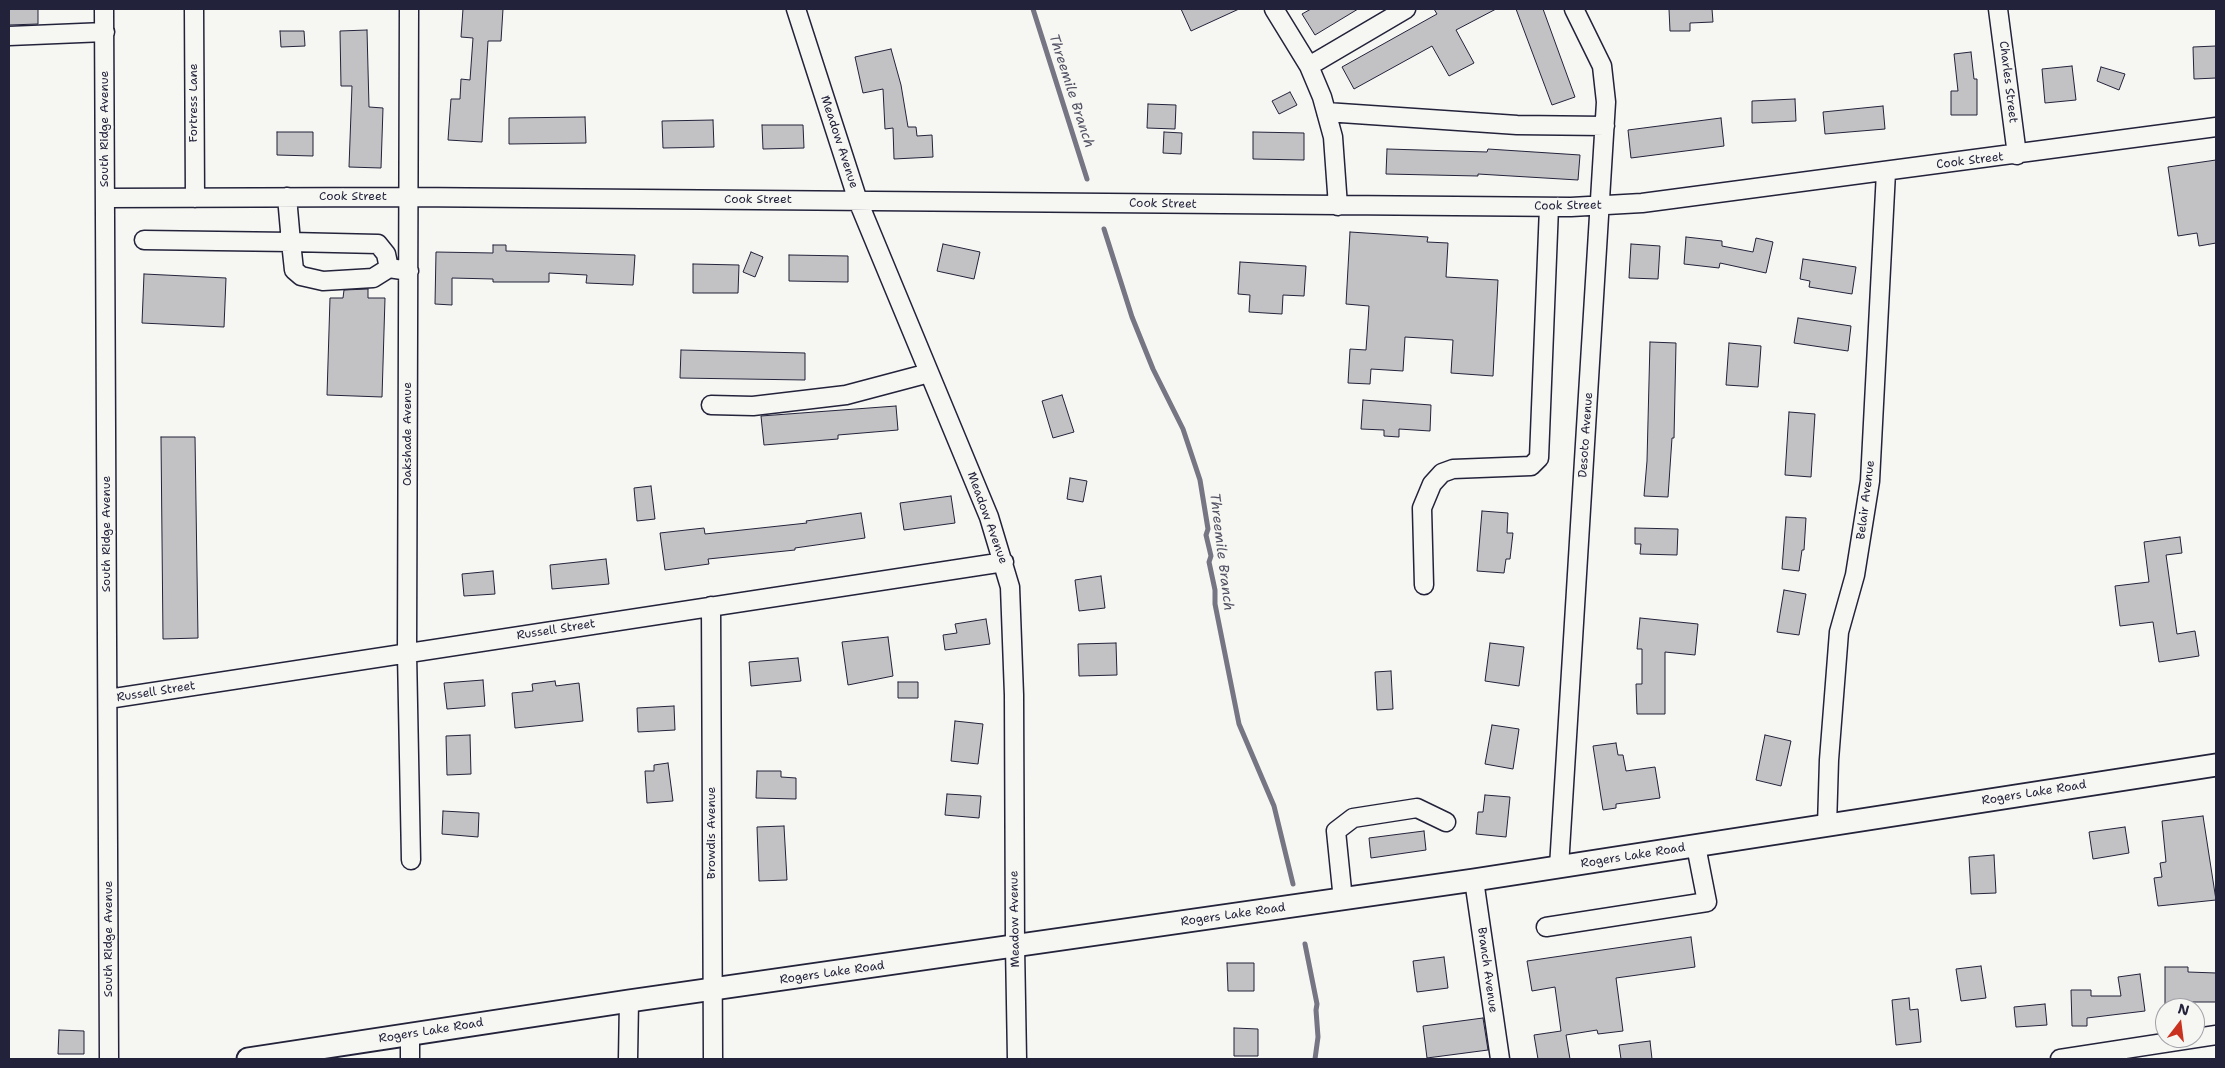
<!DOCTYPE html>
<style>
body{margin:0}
#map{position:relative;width:2225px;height:1068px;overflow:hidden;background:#f6f6f2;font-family:"Shantell Sans",sans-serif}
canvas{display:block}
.frame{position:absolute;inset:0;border:10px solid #22223b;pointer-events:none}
.north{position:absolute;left:2155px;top:998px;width:50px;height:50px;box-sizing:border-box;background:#f6f6f2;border:1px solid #a1a1a9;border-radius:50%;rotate:15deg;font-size:14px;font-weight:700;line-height:20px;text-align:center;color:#22223b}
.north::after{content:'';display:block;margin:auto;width:18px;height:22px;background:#c8321e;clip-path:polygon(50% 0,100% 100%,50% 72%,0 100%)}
</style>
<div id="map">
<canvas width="2225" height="1068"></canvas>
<div class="frame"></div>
<div class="north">N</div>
</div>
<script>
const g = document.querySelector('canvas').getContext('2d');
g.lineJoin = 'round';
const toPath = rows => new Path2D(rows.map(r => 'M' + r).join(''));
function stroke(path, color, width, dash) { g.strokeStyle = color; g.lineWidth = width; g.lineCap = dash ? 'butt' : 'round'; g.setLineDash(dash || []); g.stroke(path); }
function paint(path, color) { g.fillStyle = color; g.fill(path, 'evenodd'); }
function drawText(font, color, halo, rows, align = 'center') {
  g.font = font + ' "Shantell Sans",sans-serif'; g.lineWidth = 4.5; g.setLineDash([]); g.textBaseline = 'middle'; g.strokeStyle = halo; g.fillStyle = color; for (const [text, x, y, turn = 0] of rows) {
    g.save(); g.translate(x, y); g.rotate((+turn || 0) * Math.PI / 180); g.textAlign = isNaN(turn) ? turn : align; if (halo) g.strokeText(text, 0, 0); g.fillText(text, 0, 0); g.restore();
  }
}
const stream = toPath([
 [1033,9,1087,179],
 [1104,229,1132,317,1153,369,1183,429,1200,480,1208,529,1206,535,1211,556,1209,562,1215,590,1215,604,1239,724,1274,806,1293,884],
 [1305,944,1317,1004,1316,1010,1318,1037,1315,1059]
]);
const building = toPath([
 [9,9,38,9,38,24,9,25,9,9],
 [463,9,503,9,501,41,488,41,482,142,448,140,451,99,460,99,461,79,470,80,473,38,461,37,463,9],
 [1181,9,1239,9,1191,31,1181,9],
 [1311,9,1358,9,1315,35,1302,14,1311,9],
 [1434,9,1496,9,1456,30,1474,63,1449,76,1432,46,1354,89,1342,67,1437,14,1434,9],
 [1516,9,1543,9,1575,97,1552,105,1516,9],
 [1669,9,1712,9,1713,22,1690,23,1690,31,1670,31,1669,9],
 [367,30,369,107,383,108,381,168,349,167,352,86,341,86,340,31,367,30],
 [280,31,304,31,305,46,281,47,280,31],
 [2216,46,2216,78,2194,79,2193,47,2216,46],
 [891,49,901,85,908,127,916,127,917,136,932,135,933,157,894,159,893,128,885,129,883,89,863,93,855,57,891,49],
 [1971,52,1974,79,1977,79,1977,115,1951,115,1951,91,1958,91,1954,54,1971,52],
 [2072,66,2076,100,2045,103,2042,69,2072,66],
 [2101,67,2125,74,2119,90,2097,81,2101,67],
 [1290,92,1297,105,1279,114,1272,101,1290,92],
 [1795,99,1796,121,1752,123,1752,101,1795,99],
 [1148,104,1176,105,1175,129,1147,128,1148,104],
 [1883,106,1885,129,1825,134,1823,112,1883,106],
 [585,117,586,143,509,144,509,118,585,117],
 [1721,118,1724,146,1631,158,1628,130,1721,118],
 [713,120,714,147,663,148,662,121,713,120],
 [762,125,803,125,804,148,763,149,762,125],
 [277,132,313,132,313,156,277,155,277,132],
 [1164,132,1182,133,1181,154,1163,153,1164,132],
 [1253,132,1304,133,1304,160,1253,159,1253,132],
 [1387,149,1487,152,1488,149,1580,155,1578,180,1478,174,1478,176,1386,174,1387,149],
 [2216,160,2216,243,2199,246,2197,233,2178,236,2168,167,2216,160],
 [1350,232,1428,237,1427,242,1448,243,1446,277,1498,280,1493,376,1451,373,1453,340,1405,337,1403,371,1371,369,1370,384,1348,383,1350,349,1366,350,1369,306,1346,304,1350,232],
 [1686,237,1722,241,1722,246,1753,252,1756,238,1773,242,1766,273,1720,263,1719,268,1684,264,1686,237],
 [943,244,980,252,974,279,937,271,943,244],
 [1631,244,1660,246,1658,279,1629,278,1631,244],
 [493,245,506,245,506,251,635,255,633,285,586,283,587,275,549,273,549,282,493,282,493,279,452,278,452,305,435,304,436,252,493,253,493,245],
 [751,252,763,257,755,277,743,272,751,252],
 [789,255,848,256,848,282,789,281,789,255],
 [1803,259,1856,267,1852,294,1809,287,1810,281,1800,279,1803,259],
 [1240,262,1306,266,1304,296,1283,295,1282,314,1249,312,1250,295,1238,294,1240,262],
 [693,264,739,265,738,293,693,293,693,264],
 [144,274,226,278,224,327,142,323,144,274],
 [368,289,368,298,385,298,382,397,327,395,330,298,343,298,344,290,368,289],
 [1798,318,1851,326,1848,351,1794,343,1798,318],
 [1650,342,1676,343,1674,438,1672,438,1668,497,1644,496,1647,461,1650,342],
 [1729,343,1761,346,1758,387,1726,385,1729,343],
 [681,350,805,353,805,380,680,378,681,350],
 [1062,395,1074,432,1053,438,1042,401,1062,395],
 [1363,400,1431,405,1430,431,1399,429,1399,437,1384,436,1384,430,1361,429,1363,400],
 [896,406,898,430,838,435,838,439,764,445,761,416,896,406],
 [1789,412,1815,414,1811,477,1785,475,1789,412],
 [161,437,195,437,198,638,163,639,161,437],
 [1070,478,1087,481,1083,502,1067,499,1070,478],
 [651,486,655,519,637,521,634,488,651,486],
 [951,496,955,523,904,530,900,503,951,496],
 [1482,511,1508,513,1507,533,1513,533,1510,559,1506,559,1504,573,1477,571,1482,511],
 [861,513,865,538,795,548,795,550,708,559,709,564,665,570,660,533,704,528,705,534,807,523,806,521,861,513],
 [1786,517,1806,518,1804,550,1802,550,1799,571,1782,569,1786,517],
 [1635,528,1678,529,1677,555,1640,554,1641,544,1635,544,1635,528],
 [2180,537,2182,553,2166,555,2177,634,2195,631,2199,656,2159,662,2153,622,2120,626,2115,586,2149,582,2144,542,2180,537],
 [606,559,609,584,552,589,550,565,606,559],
 [493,571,495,594,464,596,462,574,493,571],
 [1101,576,1105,608,1079,611,1075,580,1101,576],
 [1784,590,1806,594,1799,635,1777,632,1784,590],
 [1640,618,1698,624,1695,655,1665,652,1665,714,1637,714,1636,684,1642,684,1642,649,1637,649,1640,618],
 [986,619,990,644,945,650,943,635,957,633,955,624,986,619],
 [888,637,893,676,848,685,842,642,888,637],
 [1116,643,1117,675,1079,676,1078,644,1116,643],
 [1490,643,1524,647,1519,686,1485,681,1490,643],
 [798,658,801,681,751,686,749,662,798,658],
 [1391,671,1393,709,1377,710,1375,672,1391,671],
 [483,680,485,706,447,709,444,683,483,680],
 [555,681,556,686,579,683,583,721,515,728,512,693,533,691,532,684,555,681],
 [898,682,918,682,918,698,898,698,898,682],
 [674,706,675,730,638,732,637,708,674,706],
 [955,721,983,724,978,764,951,761,955,721],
 [1492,725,1519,729,1513,769,1485,764,1492,725],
 [470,735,471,774,447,775,446,736,470,735],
 [1765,735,1791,741,1781,786,1756,780,1765,735],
 [1616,743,1618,755,1623,755,1626,771,1655,767,1660,798,1616,804,1616,808,1603,810,1593,746,1616,743],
 [668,763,673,801,647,803,645,771,654,771,654,765,668,763],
 [757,771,781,771,781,777,796,778,796,799,756,798,757,771],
 [947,794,981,796,979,818,945,815,947,794],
 [1485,795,1510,797,1506,837,1476,834,1478,812,1483,812,1485,795],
 [443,811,479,813,478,837,442,834,443,811],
 [2203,816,2216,900,2158,906,2154,878,2162,877,2160,863,2166,862,2162,821,2203,816],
 [784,826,787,880,759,881,757,827,784,826],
 [2125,827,2129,853,2093,859,2089,832,2125,827],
 [1424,831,1426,850,1371,858,1369,838,1424,831],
 [1994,855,1996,893,1971,894,1969,857,1994,855],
 [1691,937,1695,967,1616,978,1623,1031,1598,1034,1597,1030,1566,1035,1570,1059,1538,1059,1534,1035,1561,1031,1555,987,1532,991,1527,961,1691,937],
 [1444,957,1448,988,1417,992,1413,961,1444,957],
 [1227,963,1254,963,1254,991,1228,991,1227,963],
 [1981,966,1986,998,1961,1001,1956,969,1981,966],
 [2165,967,2188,967,2188,972,2216,973,2216,1002,2188,1002,2188,1006,2165,1006,2165,967],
 [2140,974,2145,1011,2087,1018,2087,1026,2072,1026,2071,990,2091,990,2091,996,2121,996,2118,977,2140,974],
 [1909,998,1910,1010,1918,1009,1921,1042,1896,1045,1892,1000,1909,998],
 [2045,1004,2047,1025,2016,1027,2014,1007,2045,1004],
 [1483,1018,1488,1050,1427,1058,1423,1026,1483,1018],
 [1234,1028,1258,1029,1258,1056,1234,1056,1234,1028],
 [59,1030,84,1031,84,1054,58,1054,59,1030],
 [1650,1041,1652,1059,1621,1059,1619,1045,1650,1041]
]);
const minor = toPath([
 [104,9,109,1059],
 [194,9,195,198],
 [409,9,407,653,411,860],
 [796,9,858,201,989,517,1010,587,1014,695,1015,946,1017,1059],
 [1274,9,1309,66,1322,97,1333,137,1338,206],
 [1998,9,2017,155],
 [9,36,105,32],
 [1309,66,1406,9],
 [1326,112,1517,125,1605,126],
 [287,197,291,242,378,244,386,254,389,268],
 [105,198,409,197,1571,207,1642,203,2216,127],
 [144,240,291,242,294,270,301,276,323,281,373,278,389,268,409,271],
 [711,405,753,406,846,395,929,373],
 [1424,585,1422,508,1432,484,1442,473,1453,469,1531,466,1539,458,1549,207],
 [711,606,713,1059],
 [108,699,1004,562],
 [1827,826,1829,760,1839,632,1855,575,1870,481,1886,172],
 [1559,867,1606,102,1602,66,1574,9],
 [1474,880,1500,1059],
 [1343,900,1336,831,1353,818,1417,808,1446,822],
 [1546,927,1707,902,1696,846],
 [410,1034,410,1059],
 [628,1059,629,1001],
 [2060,1059,2216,1035]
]);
const major = toPath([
 [248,1059,629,1001,1474,880,2216,765]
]);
const streetNames = [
 ["Charles Street",2008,82,83],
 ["Fortress Lane",194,103,-90],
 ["South Ridge Avenue",105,129,-90],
 ["Meadow Avenue",839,142,72],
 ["Cook Street",1970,161,-7],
 ["Cook Street",353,197],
 ["Cook Street",758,200],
 ["Cook Street",1163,204,1],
 ["Cook Street",1568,206,-1],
 ["Oakshade Avenue",408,434,-90],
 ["Desoto Avenue",1586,435,-86],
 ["Belair Avenue",1866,500,-83],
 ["Meadow Avenue",987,518,70],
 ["South Ridge Avenue",107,534,-90],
 ["Russell Street",556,630,-9],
 ["Russell Street",156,692,-9],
 ["Rogers Lake Road",2034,793,-9],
 ["Browdis Avenue",712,833,-90],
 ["Rogers Lake Road",1633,856,-9],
 ["Rogers Lake Road",1233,915,-8],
 ["Meadow Avenue",1015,919,-91],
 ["South Ridge Avenue",109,939,-90],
 ["Branch Avenue",1487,970,82],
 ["Rogers Lake Road",832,973,-8],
 ["Rogers Lake Road",431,1031,-9]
];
const waterNames = [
 ["Threemile Branch",1071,91,72],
 ["Threemile Branch",1221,552,83]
];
stroke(stream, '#757583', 5);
paint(building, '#c2c2c4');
stroke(building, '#22223b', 1);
stroke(minor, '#22223b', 21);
stroke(major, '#22223b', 25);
stroke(minor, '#f6f6f2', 18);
stroke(major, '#f6f6f2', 21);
drawText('12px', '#22223b', '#f6f6f2', streetNames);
drawText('italic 14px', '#535365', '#f6f6f2', waterNames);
</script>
